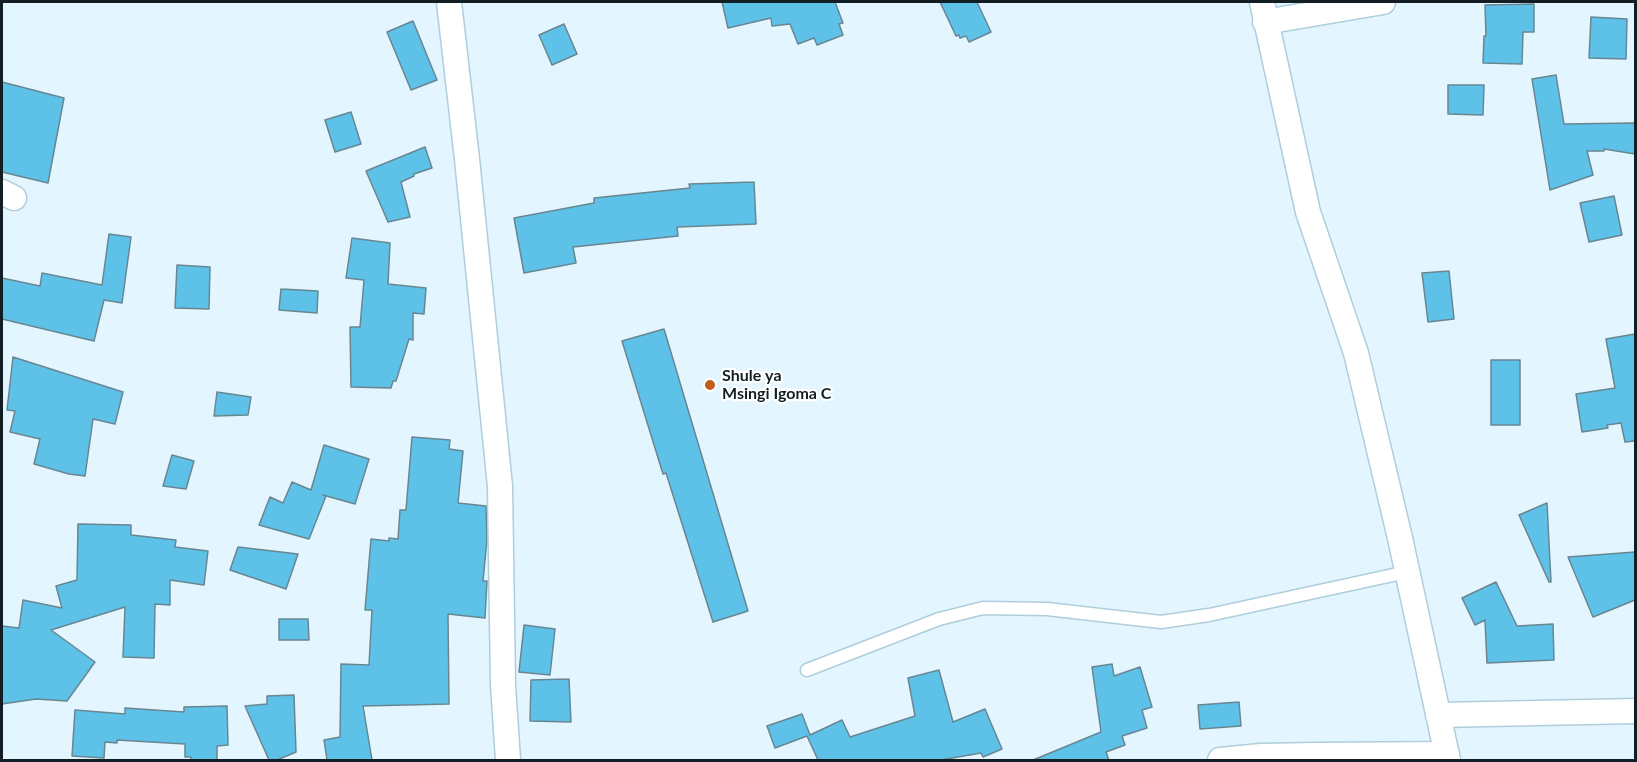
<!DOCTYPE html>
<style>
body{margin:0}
#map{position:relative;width:1637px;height:762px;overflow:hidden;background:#e3f6ff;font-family:Lato,sans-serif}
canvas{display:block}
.frame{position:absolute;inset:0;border:3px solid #121e23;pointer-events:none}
</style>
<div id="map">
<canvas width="1637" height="762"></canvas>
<div class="frame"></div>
</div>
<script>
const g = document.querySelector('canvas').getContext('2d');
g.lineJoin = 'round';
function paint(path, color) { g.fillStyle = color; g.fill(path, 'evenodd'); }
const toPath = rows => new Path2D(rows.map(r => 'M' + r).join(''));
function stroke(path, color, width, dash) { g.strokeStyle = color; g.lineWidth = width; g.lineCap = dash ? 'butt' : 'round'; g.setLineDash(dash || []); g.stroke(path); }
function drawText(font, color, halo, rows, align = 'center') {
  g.font = font + ' Lato,sans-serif'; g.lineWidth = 4.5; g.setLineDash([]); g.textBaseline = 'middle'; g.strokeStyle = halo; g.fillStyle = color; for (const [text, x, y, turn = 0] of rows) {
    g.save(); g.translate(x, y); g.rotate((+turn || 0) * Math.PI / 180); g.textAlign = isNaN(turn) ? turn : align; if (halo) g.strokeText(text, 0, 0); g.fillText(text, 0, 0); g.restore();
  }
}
const building = toPath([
 [722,2,835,2,843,23,839,24,843,35,817,45,814,38,798,44,790,24,772,26,771,18,728,28,722,2],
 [940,2,977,2,991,32,969,42,966,36,960,38,959,35,956,36,940,2],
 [1534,4,1534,32,1523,32,1522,64,1483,63,1484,36,1486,36,1485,5,1534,4],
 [1591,17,1627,19,1626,59,1589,58,1591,17],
 [413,21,437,80,411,90,387,32,413,21],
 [564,24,577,54,552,65,539,35,564,24],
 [1556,75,1564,124,1635,123,1635,154,1604,149,1604,151,1587,151,1593,175,1550,190,1532,79,1556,75],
 [2,82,64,98,48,183,2,172,2,82],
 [1448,85,1484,85,1483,115,1448,114,1448,85],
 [351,112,361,144,335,152,325,120,351,112],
 [425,147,432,168,414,174,414,176,401,182,410,217,388,222,366,171,425,147],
 [754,182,756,224,677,227,678,236,573,247,576,263,524,273,514,218,594,203,594,198,690,188,689,184,754,182],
 [1614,196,1622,235,1589,242,1580,203,1614,196],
 [109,234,131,237,122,303,104,300,94,341,2,319,2,278,40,286,42,273,102,285,109,234],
 [352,238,390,243,388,284,426,288,424,314,413,313,413,340,409,339,396,381,393,381,391,388,351,387,350,327,360,327,364,280,346,278,352,238],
 [177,265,210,267,209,309,175,308,177,265],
 [1449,271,1454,319,1428,322,1422,273,1449,271],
 [281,289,318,291,317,313,279,310,281,289],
 [664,329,748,611,713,622,666,473,663,474,622,341,664,329],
 [1635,334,1635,441,1625,442,1621,423,1607,425,1608,428,1582,432,1576,394,1615,388,1606,339,1635,334],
 [13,357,123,392,115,424,93,419,85,476,69,474,34,464,40,439,10,432,15,411,7,410,13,357],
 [1491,360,1520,360,1520,425,1491,425,1491,360],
 [217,392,251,397,248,415,214,416,217,392],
 [412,437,450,440,449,449,463,451,458,503,486,506,487,539,483,581,487,581,485,618,448,614,449,704,363,706,372,760,327,760,324,740,340,737,341,664,369,665,372,610,365,610,371,539,389,541,389,538,398,539,400,510,406,510,412,437],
 [324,445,369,459,355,504,323,495,326,496,309,539,259,525,270,497,283,503,292,482,311,490,324,445],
 [172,455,194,461,186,489,163,486,172,455],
 [1547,503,1551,582,1549,582,1519,515,1547,503],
 [78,524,131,525,131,535,176,540,175,547,208,551,204,585,170,580,170,605,155,604,154,658,123,657,125,607,51,630,95,662,67,701,36,699,2,704,2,626,19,628,23,600,62,608,56,586,77,580,78,524],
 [238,547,298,554,286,589,230,570,238,547],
 [1635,552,1635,600,1593,617,1568,557,1635,552],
 [1496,582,1517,626,1553,624,1554,660,1487,663,1485,620,1475,625,1462,598,1496,582],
 [279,619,308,619,309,640,279,640,279,619],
 [524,625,555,629,550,675,519,672,524,625],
 [1112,664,1114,676,1140,667,1152,707,1142,710,1147,728,1122,736,1125,745,1106,752,1109,760,1033,760,1101,732,1092,667,1112,664],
 [939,670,953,722,985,709,1002,749,983,757,981,753,941,760,818,760,807,736,775,748,767,726,802,714,810,735,842,720,850,737,915,716,908,678,939,670],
 [569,679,571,722,530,721,531,680,569,679],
 [294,695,296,752,277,760,269,760,245,706,267,704,267,696,294,695],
 [1239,702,1241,726,1200,729,1198,705,1239,702],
 [227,706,228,745,217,746,217,760,191,760,191,757,185,757,185,744,117,740,117,743,105,742,104,758,72,756,75,710,125,714,125,708,184,712,184,707,227,706]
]);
const lane = toPath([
 [807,670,939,619,983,608,1047,609,1161,622,1209,615,1407,572]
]);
const street = toPath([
 [449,2,467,159,500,486,503,685,508,760],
 [1262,2,1308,212,1356,353,1400,538,1448,760],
 [1265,22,1383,2],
 [2,192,14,198],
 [1438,715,1636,711],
 [1220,760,1261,756,1315,755,1447,754]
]);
const markers = [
 [710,385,6,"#bf5e1c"]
];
const poiNames = [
 ["Shule ya",722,376],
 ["Msingi Igoma C",722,394]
];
paint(building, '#5ec2e8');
stroke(building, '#688692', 1.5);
stroke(lane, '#aecedb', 15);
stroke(street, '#aecedb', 27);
stroke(lane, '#fff', 12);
stroke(street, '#fff', 24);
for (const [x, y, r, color] of markers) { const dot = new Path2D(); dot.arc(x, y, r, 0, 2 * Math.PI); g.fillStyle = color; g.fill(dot); stroke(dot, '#fff', 2); }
drawText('bold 16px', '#121e23', '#fff', poiNames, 'left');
</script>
